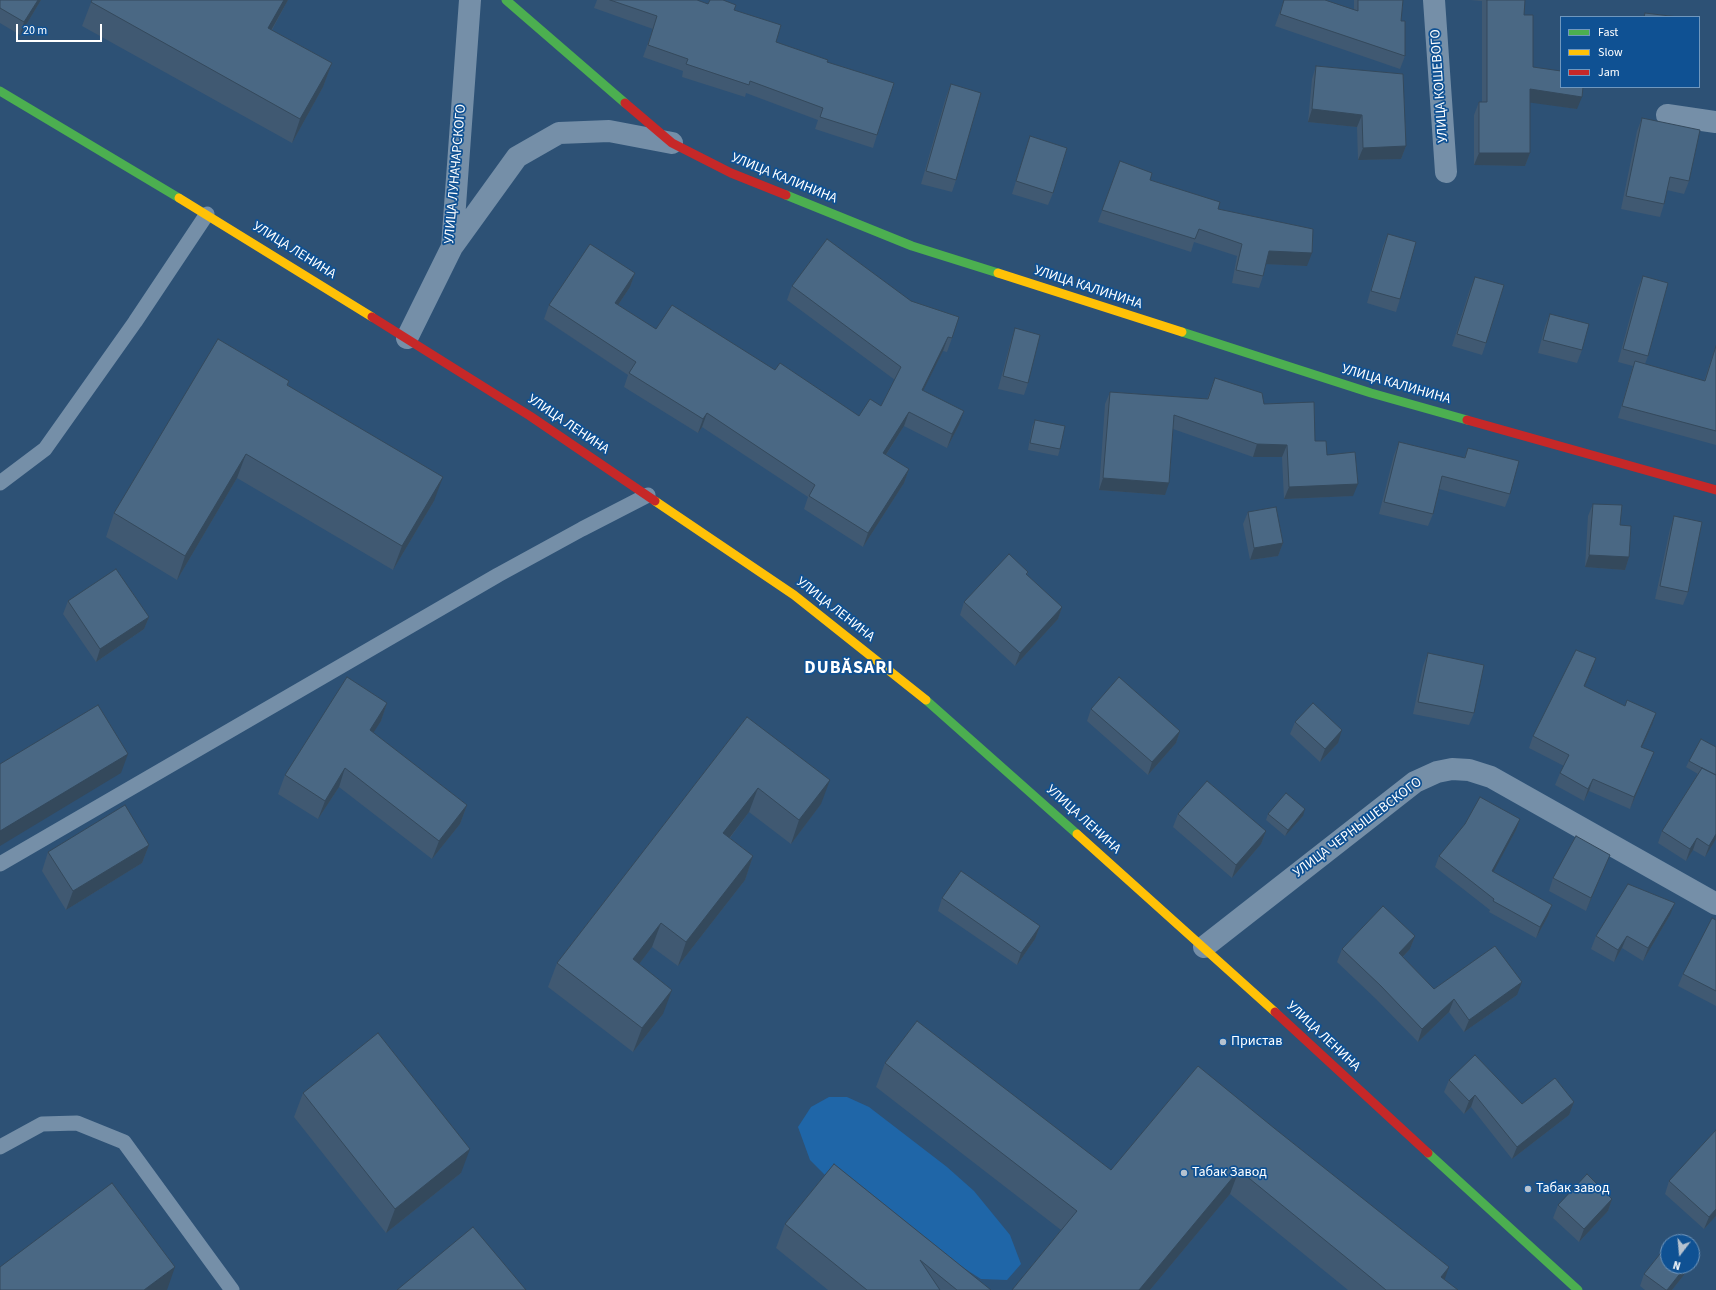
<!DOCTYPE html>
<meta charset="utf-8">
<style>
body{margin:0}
#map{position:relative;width:1716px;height:1290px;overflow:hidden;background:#2d5175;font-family:"Source Sans 3",sans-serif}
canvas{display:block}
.legend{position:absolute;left:1560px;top:16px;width:140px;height:72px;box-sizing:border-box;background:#0f5193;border:1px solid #6f97be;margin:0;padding:5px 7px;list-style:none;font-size:12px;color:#fff}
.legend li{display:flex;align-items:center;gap:8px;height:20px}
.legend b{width:20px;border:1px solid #6f97be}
.north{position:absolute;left:1660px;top:1234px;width:40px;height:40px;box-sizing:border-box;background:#0f5193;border:1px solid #6f97be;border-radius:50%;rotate:196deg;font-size:11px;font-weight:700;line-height:16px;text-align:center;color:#fff}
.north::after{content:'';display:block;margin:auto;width:14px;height:18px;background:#b6c2cf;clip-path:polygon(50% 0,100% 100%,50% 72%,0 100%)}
.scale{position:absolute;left:16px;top:24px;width:86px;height:18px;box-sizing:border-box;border:2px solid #fff;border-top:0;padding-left:5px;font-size:12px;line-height:14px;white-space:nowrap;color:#fff;-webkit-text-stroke:3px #0f5193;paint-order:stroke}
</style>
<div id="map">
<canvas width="1716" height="1290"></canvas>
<ul class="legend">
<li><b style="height:5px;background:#4caf50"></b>Fast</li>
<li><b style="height:5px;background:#ffc107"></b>Slow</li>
<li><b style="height:5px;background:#c62828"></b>Jam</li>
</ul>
<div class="north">N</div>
<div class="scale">20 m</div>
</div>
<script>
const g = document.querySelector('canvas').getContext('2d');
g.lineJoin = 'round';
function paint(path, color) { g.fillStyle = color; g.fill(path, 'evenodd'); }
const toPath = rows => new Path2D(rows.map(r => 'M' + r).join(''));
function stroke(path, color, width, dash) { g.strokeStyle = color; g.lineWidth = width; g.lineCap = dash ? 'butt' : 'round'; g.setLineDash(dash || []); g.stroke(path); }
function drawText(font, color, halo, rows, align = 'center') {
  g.font = font + ' "Source Sans 3",sans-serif'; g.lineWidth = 3.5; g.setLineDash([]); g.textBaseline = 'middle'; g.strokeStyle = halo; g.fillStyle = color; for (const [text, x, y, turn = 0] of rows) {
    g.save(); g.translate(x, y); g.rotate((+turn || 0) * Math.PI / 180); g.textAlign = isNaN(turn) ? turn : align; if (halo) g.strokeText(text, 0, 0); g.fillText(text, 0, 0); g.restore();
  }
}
const green = toPath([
 [829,1097,847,1097,869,1107,947,1167,974,1191,1010,1235,1021,1264,1007,1280,981,1279,837,1187,810,1160,798,1127,811,1107]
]);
const lane = toPath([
 [0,483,45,449,135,322,207,214],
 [0,864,498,575,582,529,648,495],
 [0,1147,42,1124,77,1123,124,1142,232,1290]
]);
const street = toPath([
 [1434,0,1446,172],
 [1667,115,1716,122],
 [452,247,517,157,559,133,609,131,672,143],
 [407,338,452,247,470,0],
 [1204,947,1415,782,1437,772,1452,769,1469,770,1491,777,1716,904]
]);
const fast = toPath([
 [506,0,625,103],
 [0,91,179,198],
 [786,195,912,246,998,273],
 [1182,332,1371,393,1467,420],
 [926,700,1077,834],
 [1428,1153,1578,1290]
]);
const slow = toPath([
 [179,198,372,317],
 [998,273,1182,332],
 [655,501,794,595,926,700],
 [1077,834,1275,1012]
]);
const jam = toPath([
 [625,103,672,143,731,173,786,195],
 [372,317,530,416,655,501],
 [1467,420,1716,490],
 [1275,1012,1428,1153]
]);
const wall = toPath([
 [0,0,41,0,20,35,0,23],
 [92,0,288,0,272,30,332,63,323,87,292,143,82,26],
 [597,0,697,0,708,4,734,10,776,42,827,62,877,135,873,148,815,129,818,120,746,93,745,97,682,77,683,71,643,57,653,29,594,8],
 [1284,0,1354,10,1354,0,1403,0,1401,21,1405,56,1400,69,1275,26],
 [1470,0,1525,0,1524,15,1533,67,1577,109,1530,102,1530,153,1525,166,1474,165,1474,115,1479,102,1482,102,1482,1],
 [1316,66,1406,146,1401,159,1358,160,1357,127,1308,122,1312,79],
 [951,84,956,180,952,192,921,184,946,97],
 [1642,118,1689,181,1684,194,1667,190,1664,204,1660,217,1621,209,1637,131],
 [1030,136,1053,193,1048,205,1012,194,1026,149],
 [1120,161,1150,180,1218,209,1307,266,1266,264,1263,276,1259,288,1232,283,1237,256,1194,242,1191,252,1098,222],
 [1388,234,1400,299,1396,312,1367,303,1383,246],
 [635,273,630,287,618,305,656,329,775,370,859,416,881,406,895,380,787,300,792,286,952,338,947,352,943,351,923,390,959,425,947,448,904,426,886,455,909,469,904,483,863,547,804,509,808,497,702,427,698,433,624,387,628,375,544,319,549,305],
 [1643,276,1648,356,1645,364,1704,381,1716,345,1716,445,1618,418,1633,366,1618,362,1638,288],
 [1475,277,1486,343,1482,355,1452,346,1470,289],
 [1550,314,1582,350,1577,363,1538,353,1545,326],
 [1015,328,1028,383,1024,395,998,389,1011,341],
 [1215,378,1264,404,1315,441,1327,455,1353,496,1284,499,1282,457,1253,457,1173,429,1165,495,1099,490,1105,404,1110,392,1207,399],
 [289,381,288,385,434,501,393,570,237,478,177,580,106,537,114,513],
 [1035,420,1060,449,1058,456,1028,450,1032,427],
 [1399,442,1464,458,1468,448,1510,494,1505,507,1439,489,1433,514,1428,526,1379,514,1394,455],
 [1593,504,1620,525,1629,557,1625,570,1585,567,1588,516],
 [1248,512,1283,543,1278,556,1250,560,1243,524],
 [1674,516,1688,592,1683,605,1655,599,1670,529],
 [1028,572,1027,575,1062,607,1058,619,1015,666,960,615,964,602],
 [68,601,149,617,144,629,96,662,63,614],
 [1428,653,1474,713,1469,725,1413,714,1423,666],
 [1596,658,1592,670,1585,686,1652,725,1642,747,1649,764,1630,809,1589,791,1584,801,1555,785,1560,773,1564,766,1529,748,1533,736],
 [387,703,381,721,373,733,467,805,460,824,432,859,339,787,318,819,278,794,285,775],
 [1091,709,1180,731,1176,743,1148,775,1087,721],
 [747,717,821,804,791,844,749,812,730,838,753,856,745,880,678,966,652,947,639,964,663,1014,633,1052,548,987,557,963],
 [1295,722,1338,743,1320,762,1290,734],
 [1716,747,1716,839,1705,857,1693,850,1686,861,1658,843,1662,831,1698,774,1686,767,1689,761],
 [1178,814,1266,831,1261,844,1232,878,1173,827],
 [1268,814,1303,816,1285,836,1266,820],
 [1520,819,1516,830,1493,872,1552,905,1548,916,1536,938,1489,912,1490,910,1435,867,1439,856],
 [149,845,142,863,66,910,42,871,48,852],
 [1605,867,1586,911,1549,891,1553,878],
 [942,898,1040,926,1035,939,1017,965,938,911],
 [1670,915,1643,961,1622,948,1614,962,1591,949,1596,936],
 [1716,920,1716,1006,1678,986,1683,974],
 [1415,936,1410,949,1403,957,1434,989,1517,995,1464,1032,1449,1012,1418,1042,1376,999,1337,962,1342,949],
 [885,1063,1111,1170,1198,1066,1444,1280,1458,1290,1348,1290,1230,1194,1150,1290,1012,1290,1061,1230,876,1087],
 [1449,1080,1522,1104,1574,1102,1569,1115,1512,1159,1471,1107,1464,1114,1444,1092],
 [303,1093,461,1173,386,1233,294,1117],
 [1716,1130,1716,1216,1704,1229,1665,1194,1669,1181],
 [834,1164,991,1290,828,1290,776,1248,785,1224],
 [1612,1199,1608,1211,1579,1242,1553,1218,1558,1205],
 [1687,1271,1672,1290,1645,1290,1640,1286,1644,1274]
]);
const shadedWall = toPath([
 [38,0,41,0,20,35,24,22],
 [284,0,288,0,259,52,268,28],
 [332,63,323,87,292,143,300,119],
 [1530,89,1582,97,1577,109,1526,102],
 [1312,109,1362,115,1357,127,1308,122],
 [1406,146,1401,159,1358,160,1363,148],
 [1479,153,1530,153,1525,166,1474,165],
 [1269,251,1312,253,1307,266,1264,264],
 [635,273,630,287,610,317,615,303],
 [948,337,943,351,917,403,922,390],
 [964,411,959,425,947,448,952,434],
 [909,412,904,426,878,467,883,453],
 [707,413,702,427,698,433,703,419],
 [1257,444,1287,445,1282,457,1253,457],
 [246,454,237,478,177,580,185,556],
 [909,469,904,483,863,547,868,533],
 [443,477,434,501,393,570,402,546],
 [1103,478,1169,483,1165,495,1099,490],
 [1358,484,1353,496,1284,499,1289,487],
 [1283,543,1278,556,1250,560,1254,548],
 [1589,555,1629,557,1625,570,1585,567],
 [1062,607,1058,619,1015,666,1020,653],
 [149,617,144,629,96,662,100,649],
 [1596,658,1592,670,1580,697,1584,686],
 [387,703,381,721,363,749,370,730],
 [1656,713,1652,725,1637,758,1641,747],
 [1342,730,1338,743,1320,762,1325,749],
 [1180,731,1176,743,1148,775,1152,762],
 [1654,752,1649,764,1630,809,1634,797],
 [128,754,121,773,0,846,0,831],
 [345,768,339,787,318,819,325,801],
 [1593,779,1589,791,1584,801,1588,789],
 [830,780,821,804,791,844,799,820],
 [758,788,749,812,715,857,723,833],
 [467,805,460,824,432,859,439,841],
 [1305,809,1303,816,1285,836,1288,830],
 [1520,819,1516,830,1488,882,1492,871],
 [1266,831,1261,844,1232,878,1236,865],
 [1716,834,1716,839,1705,857,1709,846],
 [1697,838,1693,850,1686,861,1690,849],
 [149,845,142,863,66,910,73,891],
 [1610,855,1605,867,1586,911,1591,898],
 [753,856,745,880,678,966,686,942],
 [1675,903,1670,915,1643,961,1648,948],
 [1552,905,1548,916,1536,938,1540,927],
 [661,923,652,947,624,984,633,959],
 [1040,926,1035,939,1017,965,1021,953],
 [1415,936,1410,949,1395,965,1399,953],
 [1627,936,1622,948,1614,962,1618,950],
 [1522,982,1517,995,1464,1032,1469,1020],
 [672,990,663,1014,633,1052,642,1028],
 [1454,999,1449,1012,1418,1042,1422,1029],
 [1475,1095,1471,1107,1464,1114,1469,1101],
 [1574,1102,1569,1115,1512,1159,1517,1147],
 [470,1149,461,1173,386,1233,395,1209],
 [1239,1170,1230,1194,1150,1290,1139,1290],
 [1612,1199,1608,1211,1579,1242,1584,1229],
 [1716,1209,1716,1216,1704,1229,1709,1217],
 [1686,1266,1689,1266,1687,1271,1672,1290,1667,1290],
 [175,1267,167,1290,144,1290],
 [1449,1267,1441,1290,1441,1277]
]);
const building = toPath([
 [0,0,38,0,24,22,0,8,0,0],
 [92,0,284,0,268,28,332,63,300,119,91,2,92,0],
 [610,0,697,0,708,4,710,0,723,0,736,5,734,10,781,25,776,42,828,60,827,62,894,83,877,135,820,117,823,108,750,81,749,85,686,64,688,59,648,45,657,16,610,0],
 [1284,0,1325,0,1358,11,1358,0,1403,0,1401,21,1405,21,1405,56,1280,14,1284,0],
 [1487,0,1525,0,1524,15,1533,15,1533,67,1561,71,1561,87,1583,87,1582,97,1530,89,1530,153,1479,153,1479,102,1487,102,1487,0],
 [1645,13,1678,17,1644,17,1645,13],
 [1316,66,1403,74,1406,146,1363,148,1362,115,1312,109,1316,66],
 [951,84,981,93,956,180,926,171,951,84],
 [1642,118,1700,130,1689,181,1670,177,1664,204,1626,196,1642,118],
 [1030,136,1067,148,1053,193,1016,181,1030,136],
 [1120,161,1152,173,1150,180,1220,202,1218,209,1313,229,1312,253,1269,251,1263,276,1236,270,1242,244,1199,229,1195,239,1102,210,1120,161],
 [1388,234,1416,242,1400,299,1371,291,1388,234],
 [827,239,911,301,959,317,952,338,948,337,922,390,964,411,952,434,909,412,883,453,909,469,868,533,809,496,815,485,707,413,703,419,629,373,636,362,549,305,590,244,635,273,615,303,656,329,672,305,775,370,780,363,859,416,870,399,881,406,901,367,792,286,827,239],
 [1643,276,1668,283,1648,356,1623,349,1643,276],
 [1475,277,1504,285,1486,343,1457,334,1475,277],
 [1550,314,1589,324,1582,350,1543,340,1550,314],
 [1015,328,1040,335,1028,383,1003,376,1015,328],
 [218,339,289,381,287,385,443,477,402,546,246,454,185,556,114,513,218,339],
 [1716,346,1716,431,1622,406,1635,361,1705,381,1716,346],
 [1215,378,1262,393,1264,404,1314,402,1315,441,1326,441,1327,455,1355,452,1358,484,1289,487,1287,445,1257,444,1174,415,1169,483,1103,478,1110,392,1208,399,1215,378],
 [1035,420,1065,426,1060,449,1030,443,1035,420],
 [1399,442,1465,458,1468,448,1519,461,1510,494,1442,476,1433,514,1384,502,1399,442],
 [1593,504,1622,505,1620,525,1631,526,1629,557,1589,555,1593,504],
 [1276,507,1283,543,1254,548,1248,512,1276,507],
 [1674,516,1702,522,1688,592,1660,586,1674,516],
 [1009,554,1028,572,1026,574,1062,607,1020,653,964,602,1009,554],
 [116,569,149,617,100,649,68,601,116,569],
 [1576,650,1596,658,1584,686,1625,706,1627,700,1656,713,1641,747,1654,752,1634,797,1593,779,1588,789,1560,773,1569,755,1533,736,1576,650],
 [1428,653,1484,665,1474,713,1418,702,1428,653],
 [347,677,387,703,370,730,467,805,439,841,345,768,325,801,285,775,347,677],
 [1119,677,1180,731,1152,762,1091,709,1119,677],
 [1313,703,1342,730,1325,749,1295,722,1313,703],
 [98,705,128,754,0,831,0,764,98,705],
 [747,717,830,780,799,820,758,788,723,833,753,856,686,942,661,923,633,959,672,990,642,1028,557,963,747,717],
 [1701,739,1716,747,1716,775,1702,768,1689,761,1701,739],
 [1702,768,1716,775,1716,834,1709,846,1697,838,1690,849,1662,831,1702,768],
 [1207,781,1266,831,1236,865,1178,814,1207,781],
 [1286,793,1305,809,1288,830,1268,814,1286,793],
 [1480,797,1520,819,1492,871,1552,905,1540,927,1493,901,1494,899,1439,856,1465,824,1480,797],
 [125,805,149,845,73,891,48,852,125,805],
 [1576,836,1610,855,1591,898,1553,878,1576,836],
 [961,871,1040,926,1021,953,942,898,961,871],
 [1628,884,1675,903,1648,948,1627,936,1618,950,1596,936,1628,884],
 [1383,906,1415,936,1399,953,1434,989,1495,946,1522,982,1469,1020,1454,999,1422,1029,1381,986,1342,949,1383,906],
 [1712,918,1716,920,1716,991,1683,974,1712,918],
 [917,1021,1111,1170,1198,1066,1274,1128,1449,1267,1441,1277,1458,1290,1386,1290,1239,1170,1139,1290,1012,1290,1077,1211,885,1063,917,1021],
 [378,1033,470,1149,395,1209,303,1093,378,1033],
 [1475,1055,1522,1104,1555,1078,1574,1102,1517,1147,1475,1095,1469,1101,1449,1080,1475,1055],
 [1716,1130,1716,1209,1709,1217,1669,1181,1716,1130],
 [834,1164,991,1290,957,1290,920,1260,940,1290,867,1290,785,1224,834,1164],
 [1587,1174,1612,1199,1584,1229,1558,1205,1587,1174],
 [112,1183,175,1267,144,1290,0,1290,0,1267,112,1183],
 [473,1227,526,1290,397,1290,473,1227],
 [1668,1244,1668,1266,1686,1266,1667,1290,1666,1290,1644,1274,1668,1244]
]);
const markers = [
 [1223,1042,4,"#b6c2cf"],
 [1184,1173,4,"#b6c2cf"],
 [1528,1189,4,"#b6c2cf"]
];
const streetNames = [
 ["УЛИЦА КОШЕВОГО",1440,86,-94],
 ["УЛИЦА ЛУНАЧАРСКОГО",456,174,-85],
 ["УЛИЦА КАЛИНИНА",784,179,22],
 ["УЛИЦА ЛЕНИНА",294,251,32],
 ["УЛИЦА КАЛИНИНА",1088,288,18],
 ["УЛИЦА КАЛИНИНА",1396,385,16],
 ["УЛИЦА ЛЕНИНА",568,425,34],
 ["УЛИЦА ЛЕНИНА",835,610,38],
 ["УЛИЦА ЛЕНИНА",1083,820,42],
 ["УЛИЦА ЧЕРНЫШЕВСКОГО",1358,828,-37],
 ["УЛИЦА ЛЕНИНА",1323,1037,43]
];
const poiNames = [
 ["Пристав",1231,1042],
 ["Табак Завод",1192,1173],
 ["Табак завод",1536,1189]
];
const districtNames = [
 ["DUBĂSARI",849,669]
];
paint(green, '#1f66a8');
stroke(lane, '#758fa8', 15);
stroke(street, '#758fa8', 22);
stroke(fast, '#4caf50', 9);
stroke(slow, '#ffc107', 9);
stroke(jam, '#c62828', 9);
paint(wall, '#405972');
paint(shadedWall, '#34495c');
paint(building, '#4a6884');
stroke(building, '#34495c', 1);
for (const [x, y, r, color] of markers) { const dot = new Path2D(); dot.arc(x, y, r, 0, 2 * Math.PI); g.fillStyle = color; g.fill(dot); stroke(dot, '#0f5193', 1.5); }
drawText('14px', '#fff', '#0f5193', streetNames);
drawText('14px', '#fff', '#0f5193', poiNames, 'left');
g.letterSpacing = '1px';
drawText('bold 18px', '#fff', '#0f5193', districtNames);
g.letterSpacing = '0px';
</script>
